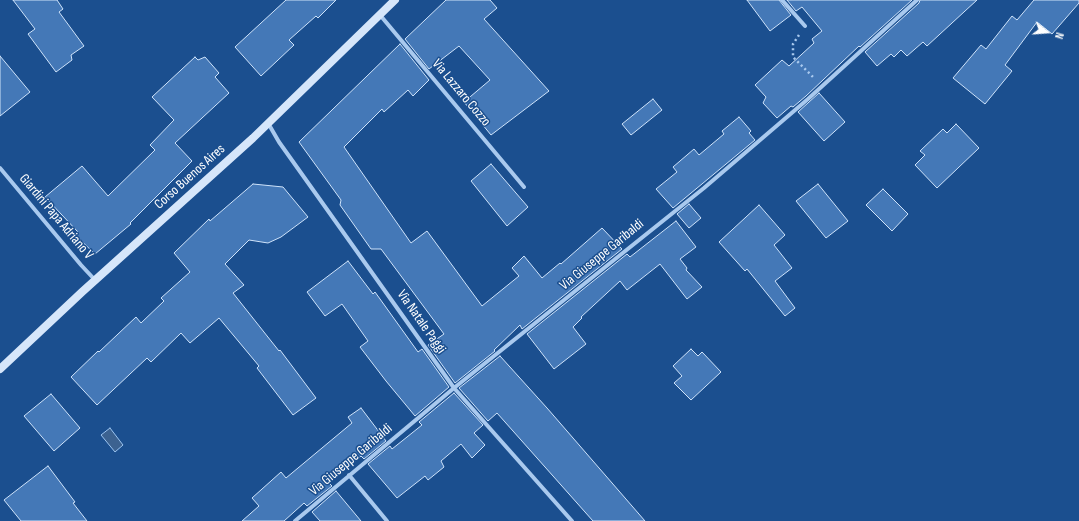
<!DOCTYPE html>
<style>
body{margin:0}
#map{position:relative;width:1079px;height:521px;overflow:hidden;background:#1b4f8f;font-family:"Sofia Sans Condensed",sans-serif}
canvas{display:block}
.north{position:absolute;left:1027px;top:12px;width:40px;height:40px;-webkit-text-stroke:3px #1b4f8f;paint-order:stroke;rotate:107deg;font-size:11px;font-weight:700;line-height:16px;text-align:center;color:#fff}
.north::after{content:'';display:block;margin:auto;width:14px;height:18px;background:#fff;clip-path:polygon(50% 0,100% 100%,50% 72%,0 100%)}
</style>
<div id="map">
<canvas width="1079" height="521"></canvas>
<div class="north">N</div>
</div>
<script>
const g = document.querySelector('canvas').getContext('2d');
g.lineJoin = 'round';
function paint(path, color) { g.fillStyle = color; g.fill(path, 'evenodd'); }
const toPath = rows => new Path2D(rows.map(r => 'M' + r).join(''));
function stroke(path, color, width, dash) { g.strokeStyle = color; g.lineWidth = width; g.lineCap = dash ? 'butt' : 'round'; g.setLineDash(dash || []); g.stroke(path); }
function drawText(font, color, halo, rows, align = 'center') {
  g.font = font + ' "Sofia Sans Condensed",sans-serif'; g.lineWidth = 3; g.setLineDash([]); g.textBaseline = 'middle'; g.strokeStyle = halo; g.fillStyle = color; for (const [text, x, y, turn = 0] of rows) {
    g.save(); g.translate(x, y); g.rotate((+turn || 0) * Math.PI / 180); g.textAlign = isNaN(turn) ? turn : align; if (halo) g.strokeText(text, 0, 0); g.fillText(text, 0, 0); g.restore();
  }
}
const water = toPath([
 [110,428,123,445,115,452,101,435,110,428]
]);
const building = toPath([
 [13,0,57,0,63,9,59,12,84,46,71,55,72,60,56,72,28,34,35,29,13,0],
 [286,0,336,0,318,18,316,16,289,40,294,45,261,76,235,47,286,0],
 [446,0,490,0,497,8,484,19,549,91,491,135,464,102,490,80,459,46,429,69,405,39,446,0],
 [747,0,779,0,791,15,770,31,747,0],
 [787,0,912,0,860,47,859,46,806,96,793,107,791,106,777,118,763,103,766,97,755,85,782,60,789,66,814,43,812,39,822,31,802,7,796,11,787,0],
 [920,0,977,0,927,46,923,42,907,56,901,50,894,57,891,54,877,66,865,52,919,3,920,0],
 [1034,0,1079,0,1079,3,1052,34,1037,22,1005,65,1012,71,985,104,953,78,981,45,986,49,1012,16,1017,20,1034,0],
 [400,44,429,80,413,96,408,90,384,112,382,109,344,147,411,243,427,231,482,306,519,276,512,268,524,256,542,278,560,263,561,264,602,228,622,249,522,329,520,325,494,350,495,351,455,383,428,345,444,334,381,249,371,249,340,205,341,200,299,142,400,44],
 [0,56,30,92,0,116,0,56],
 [195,57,198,60,205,57,219,73,215,77,229,93,175,143,192,161,130,223,131,224,95,254,74,234,78,232,45,197,82,166,108,196,155,150,150,145,174,120,152,97,195,57],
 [819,93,845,122,824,141,798,112,819,93],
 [653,99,662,110,631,135,622,124,653,99],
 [739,117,751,131,749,133,755,140,673,208,656,189,677,172,673,167,694,149,699,155,724,134,722,131,739,117],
 [956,124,979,148,937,188,915,165,925,155,920,151,943,129,947,133,956,124],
 [491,164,528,207,507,226,471,181,491,164],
 [253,184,283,187,308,217,281,237,268,243,249,240,225,264,244,285,233,293,279,351,280,350,316,398,293,415,257,368,259,366,219,318,190,343,181,333,151,362,147,358,97,405,71,377,98,351,99,352,136,317,141,323,164,301,161,298,190,272,174,253,209,219,210,221,253,184],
 [818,184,848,221,826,238,796,201,818,184],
 [883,189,908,214,892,231,866,205,883,189],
 [689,204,701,218,689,228,677,214,689,204],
 [759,205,785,235,774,245,792,268,775,281,795,308,785,316,747,269,745,271,719,242,759,205],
 [676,221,696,247,680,259,687,268,686,270,702,287,687,299,660,264,627,290,620,281,581,317,582,318,573,327,586,344,554,369,527,334,627,254,630,257,676,221],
 [348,261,373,294,375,292,418,352,422,349,449,387,415,416,386,381,360,347,368,341,342,304,325,316,307,292,348,261],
 [691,349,698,356,702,352,721,372,691,400,674,383,682,376,673,366,691,349],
 [500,356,547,408,645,521,593,521,497,413,488,421,459,388,500,356],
 [454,393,483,425,474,433,485,445,472,458,461,444,441,461,444,467,428,480,425,476,397,498,368,464,390,446,392,449,422,425,419,422,454,393],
 [51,394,80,428,54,451,24,416,51,394],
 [361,408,386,441,364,459,361,456,329,483,332,486,307,506,304,503,284,521,242,521,259,506,252,498,281,472,286,478,352,423,348,417,361,408],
 [48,466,75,502,73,503,87,521,21,521,4,500,48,466],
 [336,491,361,521,320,521,312,512,336,491]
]);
const path = toPath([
 [799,35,793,44,793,57,815,79]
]);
const street = toPath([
 [782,0,805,26],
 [380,15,524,187],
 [268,123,279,142,454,388,572,521],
 [0,168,81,265,95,280],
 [349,475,387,521],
 [295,521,454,388,704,188,808,99,917,0]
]);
const secondary = toPath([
 [0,369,82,292,253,138,395,0]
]);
const streetNames = [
 ["Via Lazzaro Cozzo",461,93,50],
 ["Corso Buenos Aires",190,177,-42],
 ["Giardini Papa Adriano V",56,217,50],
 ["Via Giuseppe Garibaldi",602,255,-39],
 ["Via Natale Paggi",421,322,55],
 ["Via Giuseppe Garibaldi",351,460,-40]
];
paint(water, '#3c6290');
stroke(water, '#9cc4f0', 1);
paint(building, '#4478b7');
stroke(building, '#cfe3fa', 1);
stroke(path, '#a9c9ee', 2.5, [2, 3]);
stroke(street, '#a9c9ee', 4);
stroke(secondary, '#d6e6fa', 8);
drawText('14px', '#fff', '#1b4f8f', streetNames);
</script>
